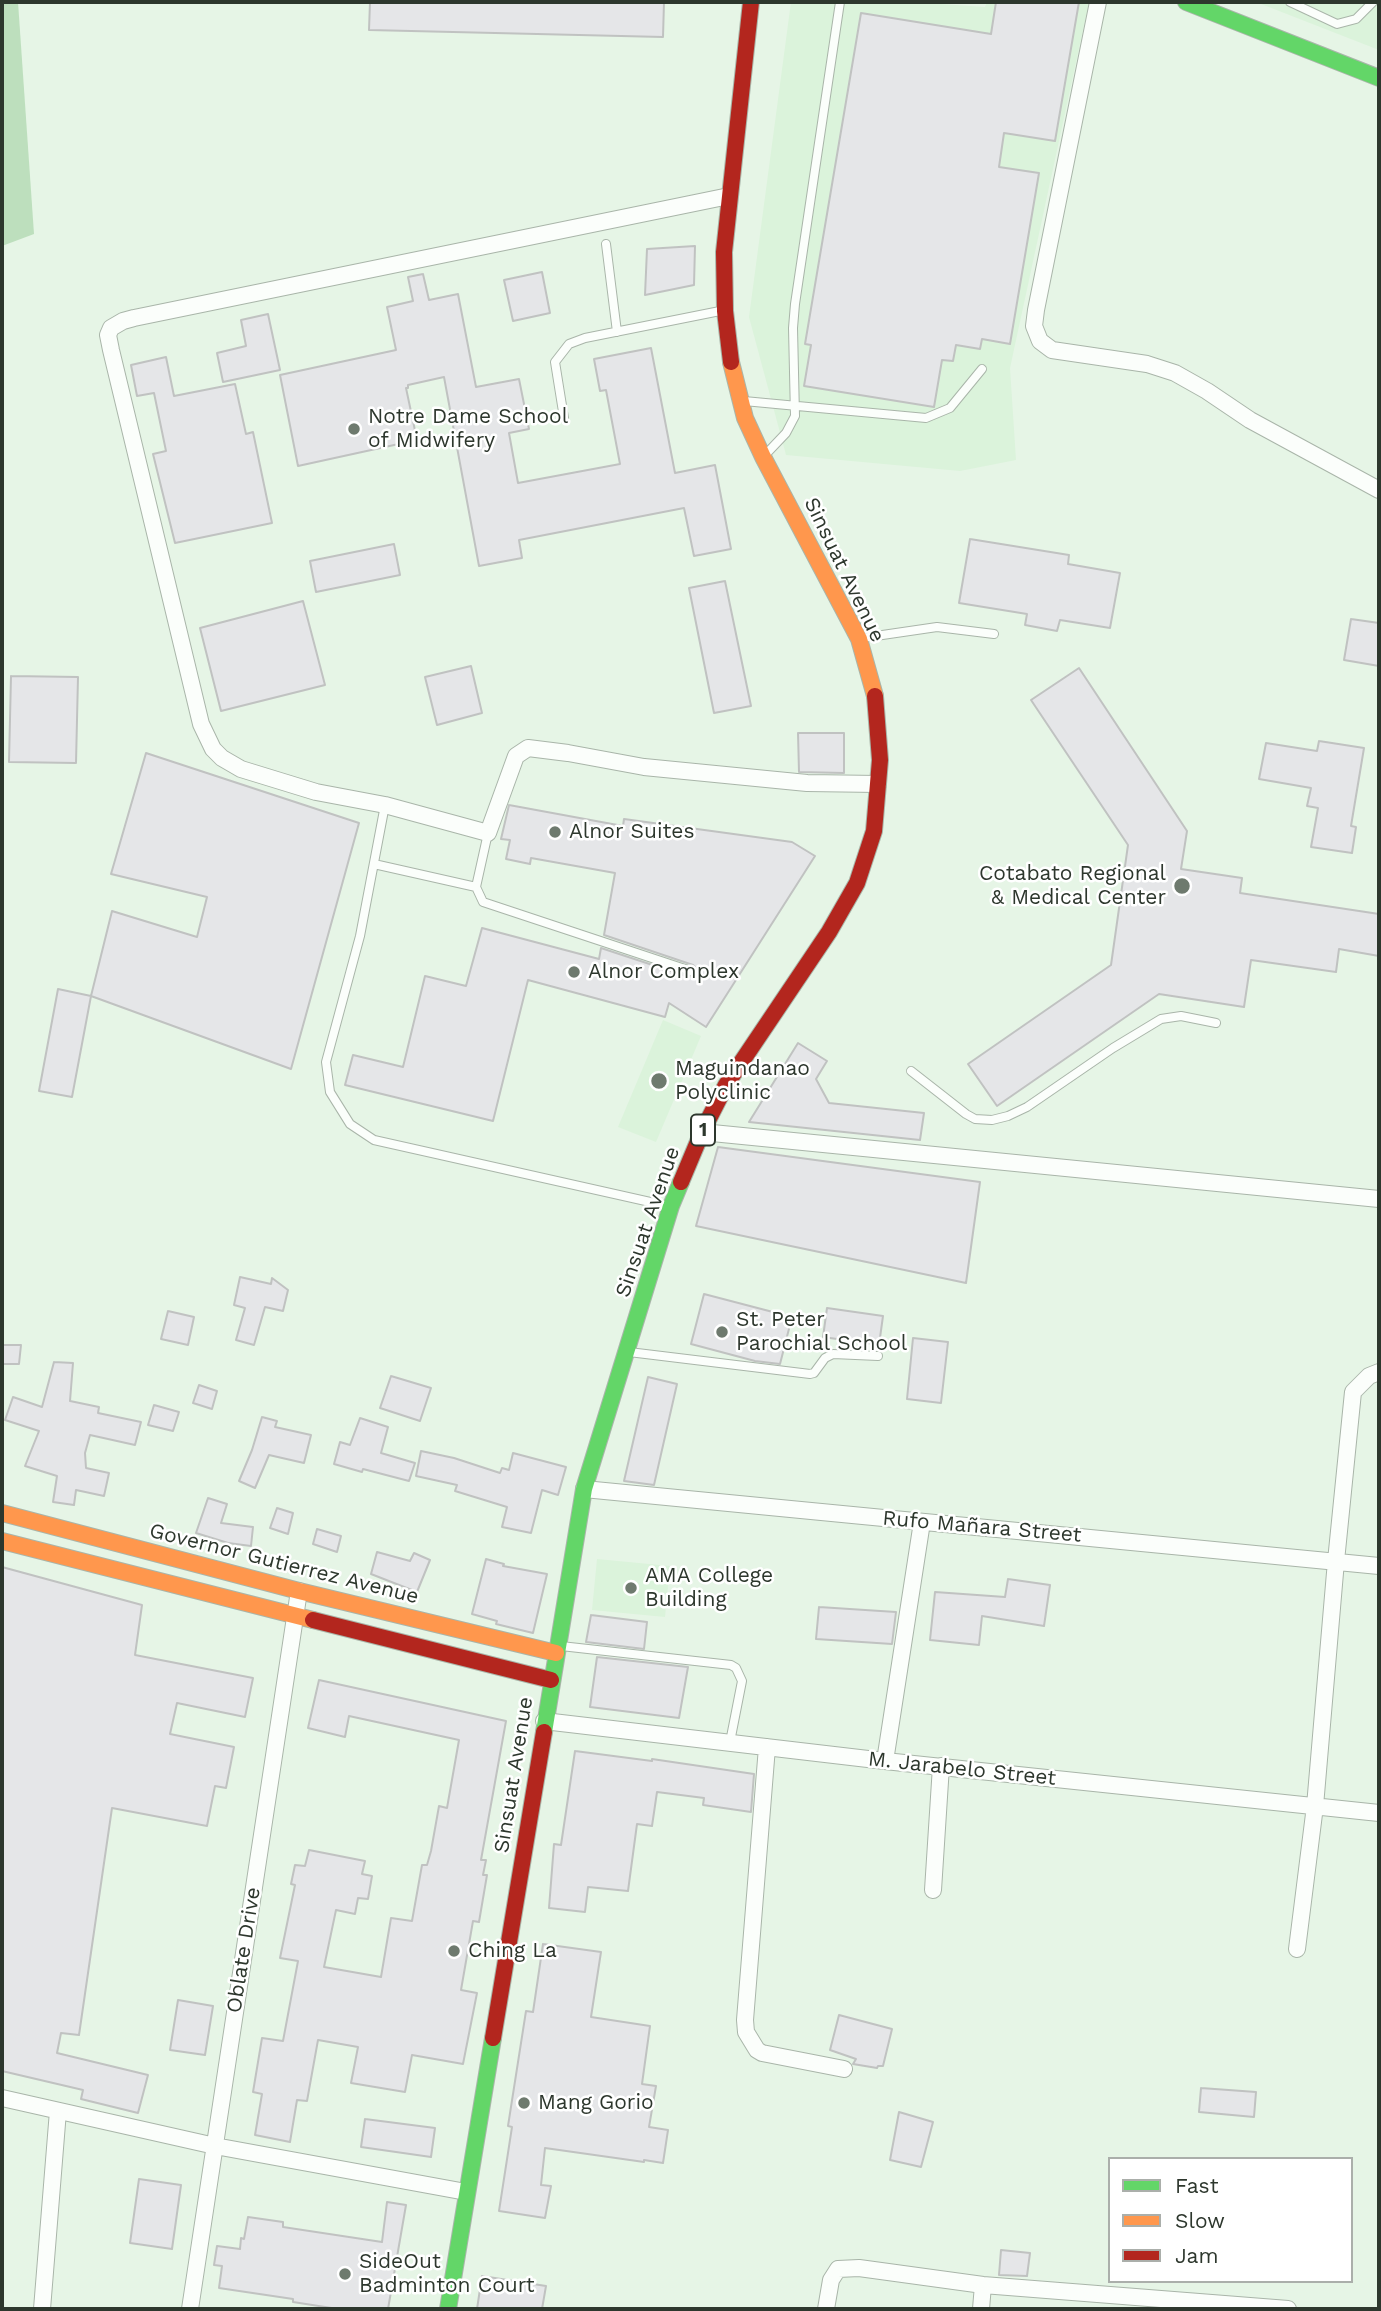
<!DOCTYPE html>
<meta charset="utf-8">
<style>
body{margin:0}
#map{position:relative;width:1381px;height:2311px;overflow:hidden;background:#e6f5e6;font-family:"Work Sans",sans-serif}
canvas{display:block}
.frame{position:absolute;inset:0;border:4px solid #2d372d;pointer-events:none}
.legend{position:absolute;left:1108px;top:2157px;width:245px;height:126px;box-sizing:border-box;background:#fff;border:2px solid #abafab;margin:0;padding:9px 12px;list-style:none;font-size:21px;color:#2d372d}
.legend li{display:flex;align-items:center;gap:14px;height:35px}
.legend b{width:35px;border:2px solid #abafab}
</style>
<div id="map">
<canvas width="1381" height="2311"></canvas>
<div class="frame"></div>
<ul class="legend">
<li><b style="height:9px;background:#63d668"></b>Fast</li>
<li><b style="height:9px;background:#ff974d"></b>Slow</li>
<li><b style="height:9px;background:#b3261e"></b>Jam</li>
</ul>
</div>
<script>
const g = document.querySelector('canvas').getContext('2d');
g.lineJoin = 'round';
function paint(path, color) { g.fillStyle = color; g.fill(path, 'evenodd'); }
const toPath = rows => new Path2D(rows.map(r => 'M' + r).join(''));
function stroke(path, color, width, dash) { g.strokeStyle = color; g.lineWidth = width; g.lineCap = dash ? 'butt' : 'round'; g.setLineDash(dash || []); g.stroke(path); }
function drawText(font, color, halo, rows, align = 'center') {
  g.font = font + ' "Work Sans",sans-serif'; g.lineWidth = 5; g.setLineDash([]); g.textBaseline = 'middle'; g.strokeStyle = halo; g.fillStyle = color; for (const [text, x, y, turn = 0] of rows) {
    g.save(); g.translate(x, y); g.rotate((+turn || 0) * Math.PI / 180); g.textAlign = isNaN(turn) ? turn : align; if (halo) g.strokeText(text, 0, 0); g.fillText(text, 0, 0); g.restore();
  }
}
const built = toPath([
 [791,2,912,2,985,7,987,2,1089,2,1010,368,1016,460,960,471,786,455,749,317],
 [1256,2,1379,2,1379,50],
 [663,1020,701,1036,656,1142,618,1127],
 [597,1559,670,1566,665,1617,592,1610]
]);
const green = toPath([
 [2,2,18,2,34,234,2,246]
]);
const building = toPath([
 [370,2,664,2,663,37,369,30,370,2],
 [996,2,1079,2,1055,141,1004,133,999,167,1039,173,1010,344,982,339,980,349,956,345,953,361,942,360,934,407,804,386,811,345,805,344,861,13,991,34,996,2],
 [695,246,694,285,645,295,647,249,695,246],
 [542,272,550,313,513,321,504,280,542,272],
 [423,274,429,300,458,294,476,387,519,379,529,429,509,433,518,483,620,464,606,390,600,391,594,359,651,348,675,473,715,465,731,549,694,556,684,508,519,540,522,558,479,566,444,377,408,385,408,388,406,388,417,440,298,466,280,375,396,350,387,307,413,301,408,277,423,274],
 [268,314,280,370,223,382,217,353,246,346,241,320,268,314],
 [166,357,174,396,235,384,246,434,253,432,272,523,175,543,153,454,166,451,154,393,137,396,131,365,166,357],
 [970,539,1069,555,1068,564,1120,573,1110,628,1060,620,1057,631,1025,625,1027,614,959,603,970,539],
 [394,544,400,575,316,592,310,561,394,544],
 [725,581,751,706,714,713,689,588,725,581],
 [303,601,325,685,221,711,200,628,303,601],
 [1351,619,1379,623,1379,666,1344,660,1351,619],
 [471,666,482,713,437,725,425,677,471,666],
 [1079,668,1187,831,1181,869,1242,878,1240,893,1379,914,1379,956,1339,949,1336,972,1251,960,1244,1007,1159,994,997,1106,968,1064,1111,965,1128,845,1031,700,1079,668],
 [11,676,78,677,76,763,9,762,11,676],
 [798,733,844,733,844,773,799,772,798,733],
 [1319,741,1364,748,1351,826,1356,827,1352,853,1311,847,1318,808,1307,806,1311,788,1259,779,1266,743,1317,751,1319,741],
 [146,753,359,823,291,1069,91,996,112,911,197,937,207,897,111,874,146,753],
 [509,805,623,826,624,819,792,842,815,856,706,1027,669,1003,665,1017,528,980,493,1121,345,1085,353,1055,403,1067,425,976,466,986,482,928,599,959,601,948,689,977,697,974,697,969,693,965,604,935,615,873,531,858,530,864,506,859,510,840,501,839,509,805],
 [58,989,91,996,72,1097,39,1091,58,989],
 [798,1043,827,1061,816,1079,829,1103,924,1113,920,1140,749,1122,798,1043],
 [718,1147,980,1182,966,1283,696,1226,718,1147],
 [240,1277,271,1284,272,1278,288,1290,283,1311,265,1307,254,1345,236,1340,245,1308,234,1305,240,1277],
 [704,1294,792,1317,780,1364,755,1361,691,1344,704,1294],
 [827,1308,883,1316,879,1345,823,1337,827,1308],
 [168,1311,194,1317,188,1345,161,1339,168,1311],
 [913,1338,948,1342,941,1403,907,1399,913,1338],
 [2,1345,21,1345,19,1364,2,1364,2,1345],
 [54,1362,73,1363,70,1401,99,1407,98,1413,141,1422,135,1445,90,1435,85,1453,86,1468,109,1473,104,1496,76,1490,74,1505,53,1502,57,1476,25,1466,39,1431,5,1420,13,1397,42,1407,54,1362],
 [391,1376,431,1388,420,1421,380,1408,391,1376],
 [648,1377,677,1384,654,1485,624,1481,648,1377],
 [199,1385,217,1391,212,1409,193,1403,199,1385],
 [154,1405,179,1412,173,1431,148,1425,154,1405],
 [262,1417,277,1421,275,1427,311,1435,304,1463,269,1455,255,1488,239,1481,252,1450,262,1417],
 [360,1418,388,1427,381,1453,415,1463,409,1481,363,1469,362,1472,334,1464,340,1442,350,1445,360,1418],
 [421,1451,454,1458,500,1473,502,1468,509,1470,513,1453,566,1467,558,1495,542,1490,531,1533,502,1527,507,1507,455,1491,457,1485,416,1476,421,1451],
 [208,1498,227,1504,221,1523,253,1527,251,1546,228,1543,196,1533,208,1498],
 [277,1508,293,1513,288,1534,270,1528,277,1508],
 [317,1529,341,1536,337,1552,313,1544,317,1529],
 [377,1552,410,1561,414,1553,430,1560,417,1592,371,1574,377,1552],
 [486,1559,504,1564,503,1566,547,1574,533,1633,496,1624,497,1621,472,1614,486,1559],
 [2,1567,142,1605,135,1655,253,1678,245,1717,177,1703,170,1734,234,1747,226,1788,215,1786,207,1826,112,1808,79,2035,61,2033,57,2053,148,2075,138,2113,81,2099,83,2090,2,2071,2,1567],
 [1008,1579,1050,1585,1044,1626,982,1616,979,1645,930,1640,935,1592,1005,1597,1008,1579],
 [819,1607,896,1612,892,1644,816,1639,819,1607],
 [591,1615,647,1622,644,1649,586,1642,591,1615],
 [597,1657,688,1667,679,1718,590,1707,597,1657],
 [319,1680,506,1721,481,1860,486,1860,483,1875,487,1875,479,1922,473,1921,461,1990,477,1993,463,2064,412,2055,405,2092,351,2083,358,2047,318,2040,307,2101,297,2100,290,2142,255,2135,262,2094,253,2092,262,2038,283,2041,298,1961,280,1958,295,1885,291,1884,295,1865,305,1866,309,1850,365,1861,362,1874,372,1876,368,1899,358,1898,355,1914,336,1910,324,1967,381,1977,391,1918,412,1921,422,1865,427,1865,431,1851,439,1806,447,1808,459,1740,349,1716,345,1737,308,1728,319,1680],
 [575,1751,652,1761,652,1759,754,1774,751,1812,703,1805,704,1798,657,1792,652,1826,637,1824,628,1891,588,1887,585,1912,549,1908,554,1844,561,1845,575,1751],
 [543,1944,601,1952,591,2017,650,2026,642,2084,656,2086,649,2127,668,2130,663,2163,644,2160,644,2162,545,2148,541,2185,551,2186,545,2218,499,2211,512,2127,508,2126,526,2011,533,2012,543,1944],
 [178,2000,213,2006,205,2055,170,2050,178,2000],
 [839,2015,892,2029,883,2066,878,2066,877,2068,853,2064,856,2059,830,2050,839,2015],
 [1201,2088,1256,2092,1254,2117,1199,2112,1201,2088],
 [899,2112,933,2122,921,2167,890,2160,899,2112],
 [365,2119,435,2128,431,2157,361,2147,365,2119],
 [139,2179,181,2185,172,2249,130,2243,139,2179],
 [387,2202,406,2205,388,2309,338,2309,293,2302,293,2299,219,2288,222,2266,214,2265,217,2246,240,2249,241,2238,244,2239,248,2217,283,2222,283,2227,382,2242,387,2202],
 [1001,2250,1030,2253,1027,2276,999,2275,1001,2250],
 [482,2276,546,2286,542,2309,477,2309,482,2276]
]);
const lane = toPath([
 [1290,2,1337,24,1356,19,1373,2],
 [606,244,617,332],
 [744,401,926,418,950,408,982,369],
 [564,418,555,362,569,344,585,338,720,311],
 [766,454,786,433,795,416,793,328,795,304,840,2],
 [862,638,937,627,994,634],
 [385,805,360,936,326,1062,330,1092,350,1124,374,1140,668,1206],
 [488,833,476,887,483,902,691,971],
 [374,864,476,887],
 [911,1071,966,1114,975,1119,992,1120,1008,1116,1027,1107,1113,1048,1161,1019,1181,1016,1216,1023],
 [629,1352,810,1374,814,1373,825,1358,833,1354,878,1356],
 [561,1646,731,1665,736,1668,742,1681,730,1742]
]);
const street = toPath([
 [1098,2,1036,310,1034,326,1040,341,1052,350,1147,364,1175,373,1207,391,1250,420,1379,490],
 [729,196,134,318,123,321,111,328,108,335,111,350,201,724,213,749,222,758,241,769,316,792,385,805,488,833,516,756,528,748,568,753,644,767,807,783,878,784],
 [702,1132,1379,1199],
 [584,1489,1379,1566],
 [544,1721,885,1761,1379,1813],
 [767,1747,745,2020,746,2032,757,2050,762,2053,844,2069],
 [885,1761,922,1522],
 [933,1890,941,1766],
 [1297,1949,1315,1806,1336,1561,1353,1392,1369,1376,1379,1372],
 [2,2098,215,2146,466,2192],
 [42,2309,58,2111],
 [190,2309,299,1591],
 [826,2309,831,2280,838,2269,859,2268,983,2285,1288,2309],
 [981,2309,983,2285]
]);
const fast = toPath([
 [1186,2,1379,78],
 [544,1732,584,1489,671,1206,681,1182],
 [448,2309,493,2038]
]);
const slow = toPath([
 [731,362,745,418,763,457,859,639,875,696],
 [2,1513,299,1591,556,1653],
 [2,1541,313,1620]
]);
const jam = toPath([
 [731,362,725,311,724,252,751,2],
 [681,1182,702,1132,726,1085,829,932,857,883,874,831,880,760,875,696],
 [313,1620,551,1680],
 [493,2038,544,1732]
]);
const markers = [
 [354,429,7,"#6e7a6e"],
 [555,832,7,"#6e7a6e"],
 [1182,886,9,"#6e7a6e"],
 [574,972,7,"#6e7a6e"],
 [659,1081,9,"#6e7a6e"],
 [722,1332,7,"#6e7a6e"],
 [631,1588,7,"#6e7a6e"],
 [454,1951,7,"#6e7a6e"],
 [524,2103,7,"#6e7a6e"],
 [345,2274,7,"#6e7a6e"]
];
const shields = [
 [703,1130,24]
];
const shieldNames = [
 ["1",703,1130]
];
const poiNames = [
 ["Notre Dame School",368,417],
 ["of Midwifery",368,441],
 ["Alnor Suites",569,832],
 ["Cotabato Regional",1166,874,"right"],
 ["& Medical Center",1166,898,"right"],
 ["Alnor Complex",588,972],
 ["Maguindanao",675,1069],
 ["Polyclinic",675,1093],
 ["St. Peter",736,1320],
 ["Parochial School",736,1344],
 ["AMA College",645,1576],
 ["Building",645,1600],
 ["Ching La",468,1951],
 ["Mang Gorio",538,2103],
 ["SideOut",359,2262],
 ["Badminton Court",359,2286]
];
const streetNames = [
 ["Sinsuat Avenue",844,570,64],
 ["Sinsuat Avenue",648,1222,-71],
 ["Rufo Mañara Street",982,1527,5],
 ["Governor Gutierrez Avenue",284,1564,14],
 ["M. Jarabelo Street",962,1769,6],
 ["Sinsuat Avenue",514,1775,-81],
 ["Oblate Drive",244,1950,-81]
];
paint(built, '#dbf3db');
paint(green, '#bddfbd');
paint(building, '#e5e6e8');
stroke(building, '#c0c2c1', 2);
stroke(lane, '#a9b5a9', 10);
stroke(street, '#a9b5a9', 18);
stroke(fast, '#a9b5a9', 18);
stroke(slow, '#a9b5a9', 18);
stroke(jam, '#a9b5a9', 18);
stroke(lane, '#fbfefb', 8);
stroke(street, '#fbfefb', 16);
stroke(fast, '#63d668', 16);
stroke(slow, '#ff974d', 16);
stroke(jam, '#b3261e', 16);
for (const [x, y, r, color] of markers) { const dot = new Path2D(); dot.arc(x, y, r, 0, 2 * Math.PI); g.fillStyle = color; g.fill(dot); stroke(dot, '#fff', 2.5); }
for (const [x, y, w] of shields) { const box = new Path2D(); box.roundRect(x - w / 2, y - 15.5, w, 31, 5); g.fillStyle = '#fff'; g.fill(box); stroke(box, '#2d372d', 2); }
drawText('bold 19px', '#2d372d', null, shieldNames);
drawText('21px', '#2d372d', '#fff', poiNames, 'left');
drawText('21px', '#2d372d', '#fff', streetNames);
</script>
